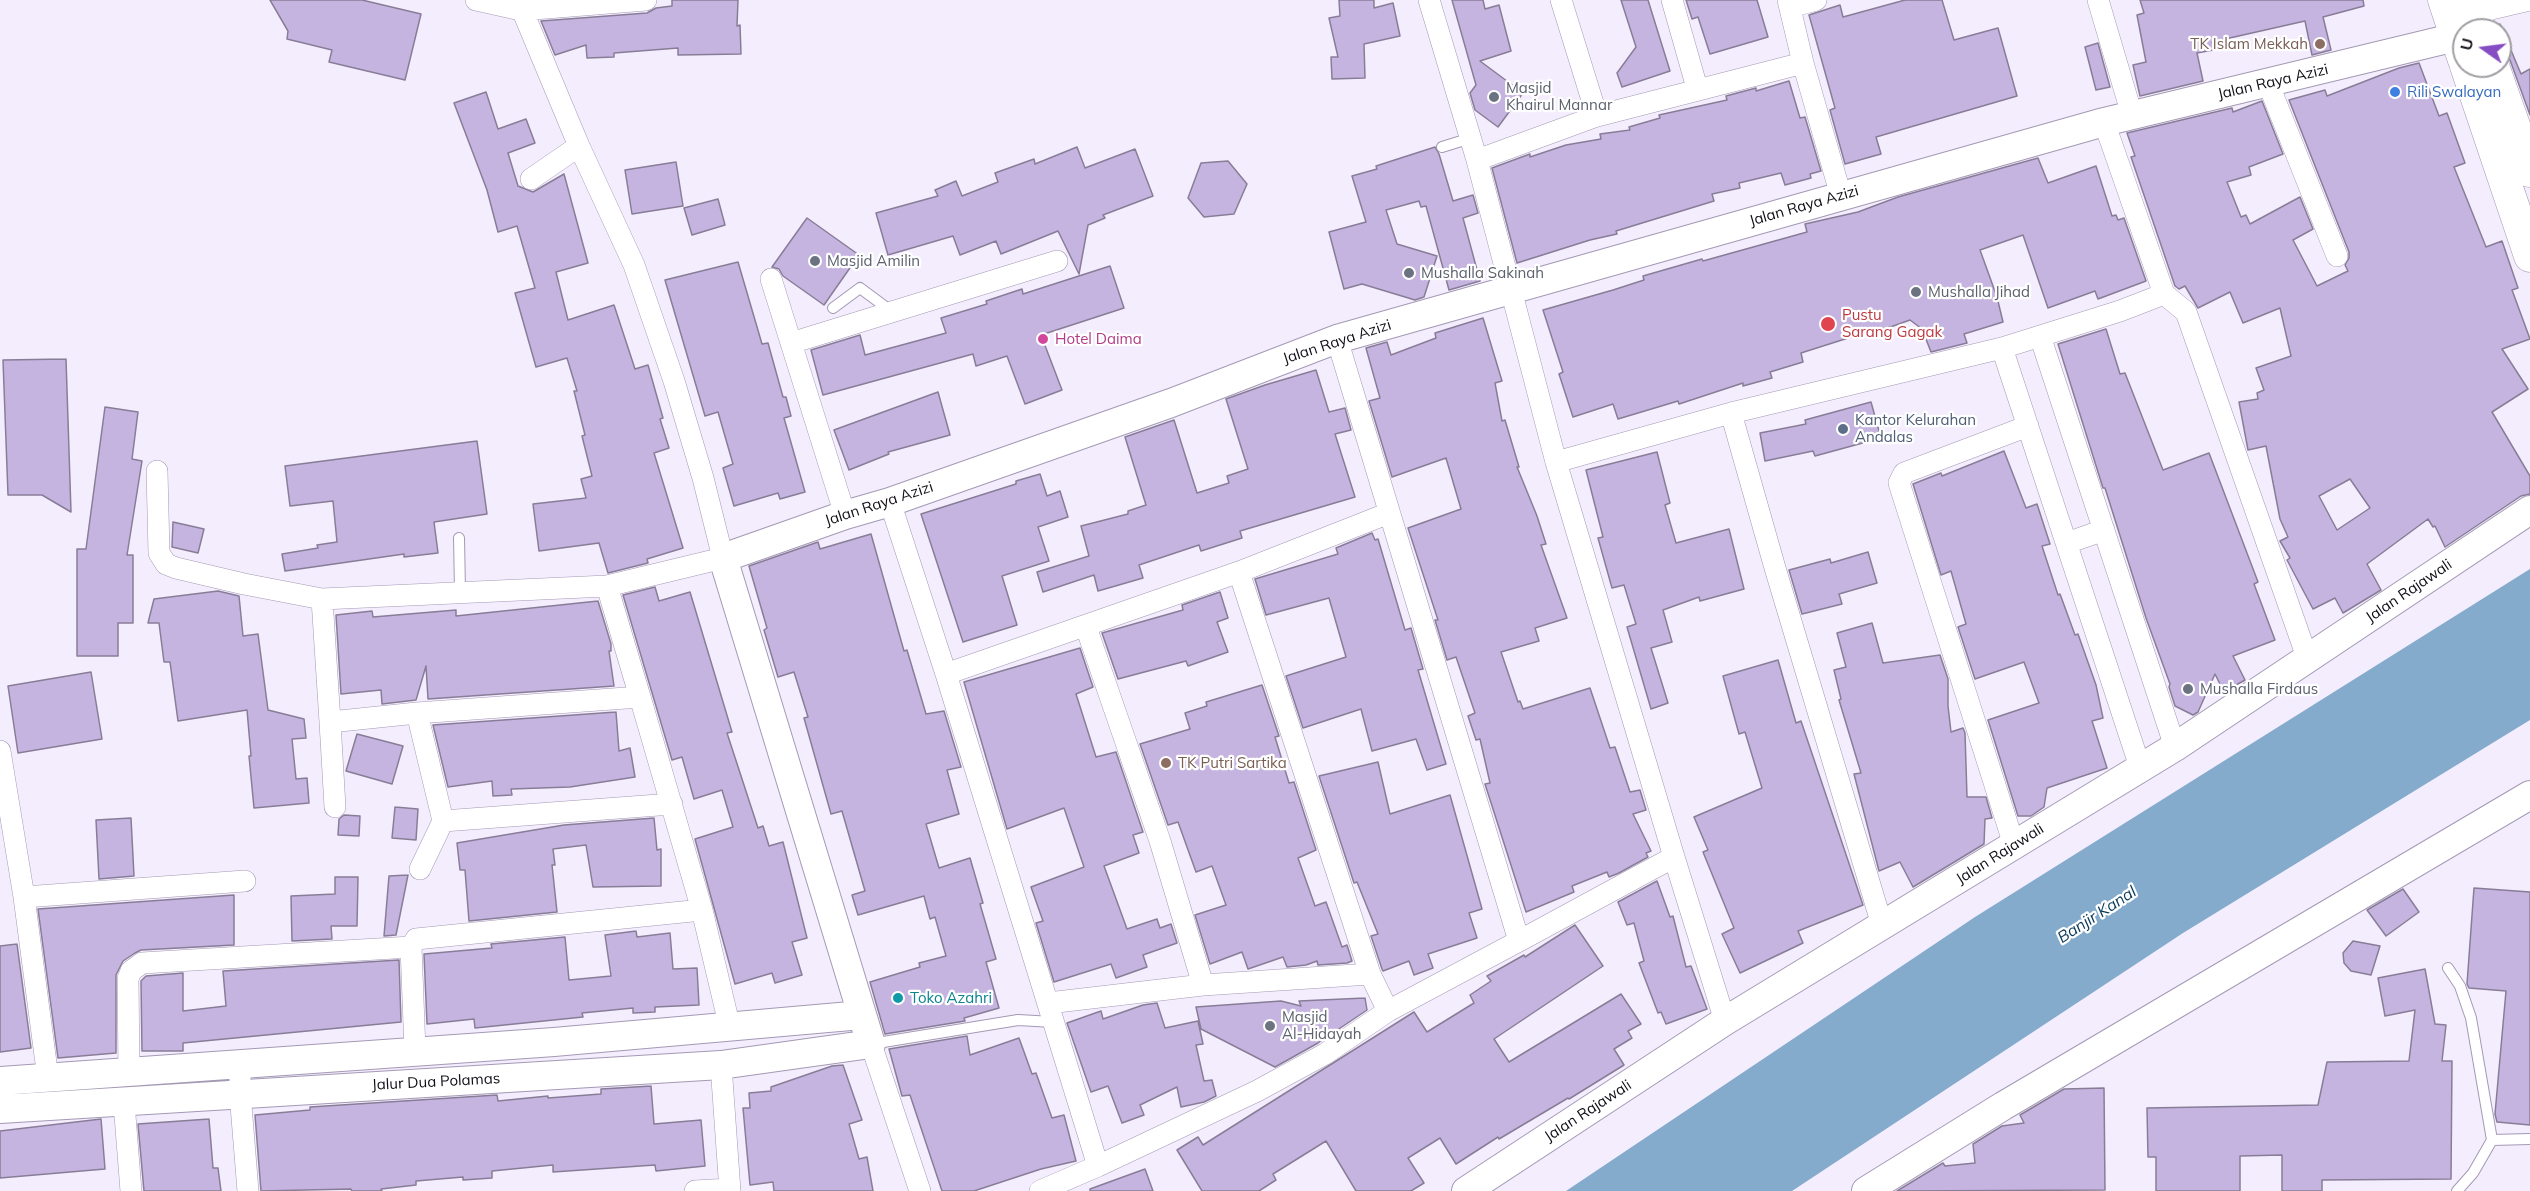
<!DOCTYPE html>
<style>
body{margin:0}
#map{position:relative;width:2530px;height:1191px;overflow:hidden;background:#f4edfe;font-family:Mulish,sans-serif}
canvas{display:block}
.north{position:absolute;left:2452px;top:18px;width:60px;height:60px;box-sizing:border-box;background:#fff;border:2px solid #a09ea2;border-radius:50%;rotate:284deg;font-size:16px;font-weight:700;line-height:24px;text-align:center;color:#110d16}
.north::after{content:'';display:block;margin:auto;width:21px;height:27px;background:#854cc3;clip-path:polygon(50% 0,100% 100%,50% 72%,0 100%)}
</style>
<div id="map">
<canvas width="2530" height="1191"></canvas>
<div class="north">U</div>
</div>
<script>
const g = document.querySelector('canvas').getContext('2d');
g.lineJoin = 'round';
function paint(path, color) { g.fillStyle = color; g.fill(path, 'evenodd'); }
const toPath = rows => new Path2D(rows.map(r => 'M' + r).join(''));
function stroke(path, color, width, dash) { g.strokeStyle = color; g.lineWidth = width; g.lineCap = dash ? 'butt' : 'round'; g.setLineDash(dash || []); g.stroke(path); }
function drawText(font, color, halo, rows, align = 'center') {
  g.font = font + ' Mulish,sans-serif'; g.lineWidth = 4.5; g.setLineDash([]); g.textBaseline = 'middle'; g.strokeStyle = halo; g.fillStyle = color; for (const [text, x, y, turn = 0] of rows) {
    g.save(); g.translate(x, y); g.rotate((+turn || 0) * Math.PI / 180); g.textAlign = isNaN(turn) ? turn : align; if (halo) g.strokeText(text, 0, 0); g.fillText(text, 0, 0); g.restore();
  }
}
const water = toPath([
 [2530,569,2530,720,2183,933,1792,1191,1566,1191,1975,917]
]);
const building = toPath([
 [270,0,362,0,421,14,405,80,329,62,332,50,287,39,288,31,270,0],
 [672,0,738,0,737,26,740,25,741,54,678,55,678,48,614,53,614,57,587,58,586,45,555,55,541,21,647,13,656,8,672,6,672,0],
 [1339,0,1374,0,1374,8,1393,3,1400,36,1364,44,1365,78,1332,79,1331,57,1338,57,1329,18,1340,16,1339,0],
 [1452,0,1483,0,1485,9,1499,5,1511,51,1480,61,1523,93,1498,127,1475,110,1470,93,1476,85,1452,0],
 [1621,0,1648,0,1670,71,1622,87,1617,73,1636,47,1621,0],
 [1686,0,1757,0,1768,37,1710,54,1698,17,1692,19,1686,0],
 [1905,0,1942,0,1954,40,1998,28,2017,96,1876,137,1881,154,1845,164,1830,110,1835,108,1809,15,1840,5,1843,17,1905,0],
 [2140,0,2363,0,2364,6,2323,17,2331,50,2312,55,2305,21,2212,42,2213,50,2197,53,2203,81,2140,96,2133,65,2146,62,2137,15,2144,13,2140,0],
 [2500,24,2521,74,2530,69,2530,115,2510,60,2500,50,2500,24],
 [2098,43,2110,87,2096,90,2085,47,2098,43],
 [2419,63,2439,116,2447,113,2465,163,2454,167,2486,247,2502,241,2518,288,2512,290,2530,339,2502,349,2528,389,2492,412,2530,476,2530,494,2521,496,2445,547,2435,526,2433,527,2428,519,2367,564,2381,590,2343,613,2335,598,2313,609,2287,560,2290,558,2280,541,2288,537,2280,519,2266,446,2248,450,2239,402,2258,399,2257,393,2264,390,2256,368,2291,356,2280,308,2243,323,2230,292,2198,308,2185,286,2179,289,2175,286,2131,157,2135,156,2127,133,2232,108,2233,112,2262,101,2283,154,2249,167,2251,175,2227,182,2241,217,2246,215,2250,224,2300,197,2313,229,2293,240,2317,286,2348,271,2345,265,2349,258,2349,252,2289,100,2325,90,2327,96,2399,68,2419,63],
 [2350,479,2370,508,2337,530,2319,496,2350,479],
 [1789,81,1800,118,1805,117,1821,171,1810,174,1811,178,1785,185,1781,173,1739,183,1740,188,1712,194,1714,201,1616,231,1617,234,1590,240,1517,263,1492,168,1530,154,1530,157,1566,145,1601,139,1600,134,1630,130,1629,127,1660,118,1659,115,1727,100,1726,96,1756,88,1756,91,1789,81],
 [486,92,498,129,526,119,535,143,508,153,518,186,533,192,564,174,588,263,556,272,568,320,614,305,635,369,648,365,663,418,660,419,669,448,654,453,683,548,647,559,648,563,608,573,599,543,539,551,533,504,586,498,581,479,592,476,582,436,585,435,574,391,577,391,567,358,536,367,515,293,535,288,517,226,498,232,487,190,454,103,486,92],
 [1077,147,1085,168,1135,149,1153,196,1103,215,1105,218,1088,225,1079,274,1058,231,1001,254,996,241,960,255,953,236,888,255,876,213,938,196,935,190,956,181,962,196,998,182,995,173,1034,159,1035,164,1077,147],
 [1435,147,1439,154,1453,201,1473,195,1478,213,1463,218,1480,281,1449,290,1426,206,1421,207,1419,201,1386,210,1397,244,1437,256,1424,297,1415,300,1362,284,1344,289,1329,232,1366,222,1352,176,1377,169,1376,166,1435,147],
 [2038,158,2048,183,2096,166,2112,216,2116,215,2118,220,2124,218,2146,281,2098,299,2095,291,2048,308,2023,235,1980,250,1997,297,2003,322,1964,334,1967,343,1931,352,1922,329,1910,320,1868,335,1867,332,1801,353,1803,362,1770,372,1772,378,1743,386,1743,383,1679,404,1678,401,1618,419,1613,404,1573,417,1559,374,1563,372,1543,310,1613,290,1644,280,1643,276,1702,259,1703,261,1807,232,1805,224,1858,212,1898,197,2038,158],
 [1228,161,1247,184,1234,214,1204,217,1188,198,1201,163,1228,161],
 [676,162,683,206,632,214,625,170,676,162],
 [718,199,725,225,692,235,684,208,718,199],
 [807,218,859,255,824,305,783,276,779,269,772,267,807,218],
 [738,262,762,344,768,343,783,397,786,397,791,416,784,418,805,492,780,499,778,493,734,506,723,468,733,464,718,412,705,416,665,280,738,262],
 [1110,266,1124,308,1041,335,1062,390,1025,404,1007,356,976,366,973,354,823,395,811,350,860,335,865,355,946,333,941,318,987,304,986,301,1022,289,1023,294,1110,266],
 [1483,318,1502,381,1495,383,1502,421,1505,420,1519,467,1517,467,1537,516,1546,544,1541,545,1567,618,1535,628,1539,641,1501,652,1518,702,1520,701,1523,709,1590,688,1610,748,1615,747,1630,792,1640,790,1646,810,1633,814,1651,851,1646,853,1648,857,1619,873,1609,877,1607,872,1572,886,1574,892,1526,912,1485,784,1490,783,1480,739,1476,740,1468,716,1475,713,1456,657,1447,660,1435,620,1438,620,1408,528,1461,509,1446,458,1392,477,1369,401,1380,398,1366,348,1387,342,1391,355,1436,338,1435,333,1483,318],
 [2106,329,2120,374,2125,373,2163,470,2209,453,2258,582,2254,584,2275,640,2233,656,2245,680,2224,692,2215,674,2198,712,2193,715,2175,706,2169,687,2170,684,2146,618,2105,488,2103,488,2058,344,2106,329],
 [66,359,71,512,42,495,8,495,3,360,66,359],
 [1316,370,1329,412,1345,408,1351,430,1335,434,1355,497,1240,531,1242,538,1201,551,1199,545,1139,565,1143,578,1098,591,1094,575,1043,592,1037,572,1089,556,1081,526,1128,514,1128,511,1146,505,1125,437,1174,420,1197,493,1229,483,1227,476,1248,469,1226,399,1265,385,1316,370],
 [938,392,950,435,888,452,889,454,849,470,834,430,938,392],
 [1871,402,1881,438,1815,456,1813,451,1765,461,1760,433,1806,424,1805,420,1871,402],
 [105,407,138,412,132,459,142,461,127,555,133,555,133,623,118,623,118,656,77,656,77,549,86,549,105,407],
 [477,441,487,514,434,522,438,553,404,557,404,554,285,571,282,554,318,548,317,545,337,542,333,501,290,506,285,466,477,441],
 [2004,451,2026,508,2037,504,2050,544,2042,546,2058,595,2060,594,2075,635,2078,634,2096,685,2103,718,2092,721,2107,768,2047,788,2044,807,2031,816,2018,816,1988,720,2039,703,2024,662,1975,679,1958,627,1966,624,1951,571,1941,575,1913,484,1941,473,1942,476,2004,451],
 [1657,452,1670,503,1665,505,1676,543,1729,529,1744,589,1700,601,1699,597,1663,610,1672,642,1651,648,1668,703,1651,709,1627,627,1636,624,1624,585,1612,588,1598,538,1603,537,1586,470,1657,452],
 [1040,474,1047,496,1060,491,1068,517,1038,527,1049,561,1002,576,1017,625,963,642,921,514,1016,484,1016,481,1040,474],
 [173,522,204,529,198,553,172,547,173,522],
 [1372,533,1375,540,1378,539,1405,630,1411,628,1423,669,1418,670,1446,764,1427,770,1416,739,1372,751,1361,709,1303,728,1286,676,1346,657,1329,598,1266,615,1255,579,1338,554,1336,548,1372,533],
 [871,534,904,651,907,650,926,714,944,711,961,767,947,770,959,814,926,824,939,868,970,858,983,903,980,904,996,959,986,962,999,1008,964,1018,965,1021,885,1034,870,982,920,967,919,963,946,956,935,917,930,919,924,896,858,915,852,895,865,891,842,811,831,814,804,718,808,717,794,672,778,677,764,630,767,628,749,566,818,542,820,549,871,534],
 [1868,552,1877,583,1839,594,1842,604,1802,614,1789,570,1830,559,1831,563,1868,552],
 [655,587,659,601,690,592,732,732,727,733,758,828,763,826,769,846,783,842,807,938,792,942,802,975,775,983,772,973,735,984,695,839,733,827,722,790,694,799,682,757,672,760,623,595,655,587],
 [218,591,239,596,243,636,258,634,268,710,304,719,306,738,292,739,296,779,307,778,309,803,254,808,249,756,251,756,247,710,178,721,170,662,164,662,159,623,148,623,154,599,218,591],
 [1220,592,1228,618,1217,622,1228,652,1188,666,1186,661,1118,679,1102,633,1183,610,1182,605,1220,592],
 [598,601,611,644,611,651,609,651,614,686,428,699,426,666,416,700,382,704,381,690,341,694,336,615,372,611,373,617,456,610,456,616,598,601],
 [1872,623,1883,663,1940,655,1948,679,1948,706,1951,732,1963,728,1965,733,1967,797,1986,797,1992,818,1985,819,1984,844,1913,887,1900,862,1879,871,1854,774,1861,773,1839,700,1841,699,1834,670,1846,667,1837,633,1872,623],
 [1080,648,1093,687,1076,694,1096,757,1116,752,1143,832,1133,835,1139,853,1104,866,1127,929,1157,919,1160,928,1171,924,1177,943,1143,955,1147,967,1116,978,1111,964,1054,982,1036,923,1043,921,1031,887,1084,867,1064,808,1007,829,964,682,1080,648],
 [1778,660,1796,723,1801,721,1863,905,1798,931,1803,943,1740,973,1722,934,1734,928,1703,852,1708,850,1694,817,1762,788,1745,732,1739,734,1723,676,1778,660],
 [91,672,102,739,18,753,8,686,91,672],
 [1262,685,1279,736,1275,737,1289,783,1294,782,1316,850,1298,858,1315,906,1326,902,1342,947,1347,945,1352,961,1347,963,1318,965,1317,961,1306,965,1287,967,1283,957,1248,969,1242,952,1210,964,1195,915,1226,905,1212,866,1196,872,1178,822,1168,825,1140,744,1190,729,1185,713,1207,706,1206,702,1262,685],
 [616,712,619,751,630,748,635,777,570,787,511,789,512,795,493,796,492,781,448,787,433,725,616,712],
 [357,734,403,746,392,784,346,771,357,734],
 [1378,762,1390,814,1450,795,1482,909,1469,913,1477,938,1428,954,1433,968,1414,975,1409,961,1383,971,1382,969,1371,936,1378,934,1357,882,1354,883,1319,776,1378,762],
 [395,807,418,809,416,840,392,838,395,807],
 [344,815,360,816,359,836,338,835,339,819,344,815],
 [131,818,134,876,99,879,96,820,131,818],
 [654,818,657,850,661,849,661,886,593,887,586,845,553,849,555,865,552,865,557,912,469,921,465,870,460,870,457,843,564,825,654,818],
 [408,875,396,935,384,936,389,876,408,875],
 [335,877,358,877,357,926,331,926,332,939,292,941,291,896,335,894,335,877],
 [1657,881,1670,917,1673,916,1686,967,1691,966,1707,1009,1666,1024,1661,1012,1658,1013,1639,963,1644,961,1634,923,1627,925,1618,902,1657,881],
 [2474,888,2530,892,2530,1125,2497,1122,2495,1114,2506,991,2469,988,2467,984,2474,888],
 [2403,889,2419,912,2386,936,2367,910,2403,889],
 [234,895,234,945,141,950,135,953,123,961,116,975,116,1053,58,1058,38,909,234,895],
 [1575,925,1603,966,1494,1039,1509,1062,1621,994,1641,1024,1628,1031,1632,1038,1614,1049,1624,1065,1569,1099,1568,1098,1499,1139,1498,1137,1456,1164,1440,1138,1408,1158,1424,1183,1411,1191,1356,1191,1326,1141,1273,1174,1276,1180,1259,1191,1202,1191,1177,1150,1198,1137,1203,1145,1414,1012,1427,1032,1474,1003,1470,995,1491,981,1487,976,1524,955,1525,957,1575,925],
 [636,931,637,937,670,933,673,969,697,968,699,1005,655,1007,655,1012,633,1013,633,1008,582,1013,583,1017,475,1028,474,1019,427,1024,424,954,492,948,491,944,565,937,569,980,611,976,605,935,636,931],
 [2353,941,2380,946,2371,975,2351,971,2344,963,2343,953,2353,941],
 [17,944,31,1048,0,1052,0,946,17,944],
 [399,960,401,1022,183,1043,183,1051,142,1051,141,981,146,976,183,973,183,1011,226,1006,223,971,399,960],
 [2425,969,2435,1024,2446,1025,2442,1061,2452,1061,2451,1179,2322,1180,2322,1191,2282,1191,2282,1155,2240,1156,2240,1191,2156,1191,2156,1157,2148,1157,2147,1108,2318,1105,2327,1062,2409,1061,2415,1010,2385,1016,2378,978,2425,969],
 [1365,998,1367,1010,1318,1043,1275,1067,1201,1029,1196,1007,1281,1001,1301,1006,1299,1001,1365,998],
 [1157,1003,1165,1028,1198,1021,1203,1044,1196,1045,1204,1081,1212,1080,1216,1096,1204,1102,1181,1107,1177,1087,1140,1105,1144,1115,1122,1123,1108,1086,1091,1092,1067,1023,1101,1011,1103,1019,1143,1005,1157,1003],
 [967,1036,970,1055,1019,1038,1032,1074,1036,1073,1052,1118,1064,1115,1076,1161,1041,1169,974,1191,942,1191,910,1095,902,1096,889,1049,967,1036],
 [843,1065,862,1120,849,1124,859,1159,867,1157,873,1191,774,1191,773,1182,750,1185,743,1108,750,1108,749,1093,771,1091,771,1087,832,1066,843,1065],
 [651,1086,654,1124,701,1120,705,1166,656,1171,655,1165,553,1172,553,1165,492,1171,492,1178,463,1180,463,1177,416,1181,416,1185,381,1189,382,1191,352,1191,351,1189,261,1191,255,1115,310,1110,310,1107,497,1095,498,1101,548,1096,548,1098,601,1094,601,1089,651,1086],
 [2104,1088,2105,1190,1897,1191,1943,1163,1945,1166,1975,1163,1973,1144,2002,1126,2024,1123,2020,1115,2064,1089,2104,1088],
 [101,1119,105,1169,0,1178,0,1131,101,1119],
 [209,1119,213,1168,218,1168,221,1191,144,1191,138,1124,209,1119],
 [1145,1169,1153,1191,1090,1191,1090,1189,1145,1169]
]);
const lane = toPath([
 [1442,147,1471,138],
 [833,308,860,288,891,311],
 [459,538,460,591],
 [2448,968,2460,986,2471,1018,2492,1140],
 [871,1044,1018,1020,1053,1022],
 [2457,1191,2473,1173,2492,1140,2530,1139]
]);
const street = toPath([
 [476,0,521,10,646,0],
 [1429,0,1477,160,1556,462,1731,413,2002,348,2120,311,2164,294],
 [1561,0,1597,116],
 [1672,0,1697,88],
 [1788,0,1803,63],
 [2098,0,2132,115],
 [1790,7,1816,0],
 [2474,13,2530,0],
 [2268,83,2337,256],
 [2104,122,2164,294,2186,312,2308,660],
 [1477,160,1597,116,1803,63,1841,196],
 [531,179,579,146],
 [771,279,845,515],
 [2040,336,2175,747],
 [1337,339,1519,941,1674,857],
 [791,343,1057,261],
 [2002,348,2140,767],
 [1731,413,1775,568,1882,925],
 [1556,462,1674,857,1725,1021],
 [157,471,159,553,166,564,176,568,244,584,322,599,607,586,723,558,703,478,674,381,634,265,579,146,518,0],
 [890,502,946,674],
 [1389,513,1239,572,1370,974,1388,1011,1519,941],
 [2067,543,2104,530],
 [1239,572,946,674,1098,1166,1257,1091,1325,1054,1388,1011],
 [322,599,330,722,417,713,640,697,607,586],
 [1086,627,1160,841,1203,985],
 [640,697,702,910,730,1028],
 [417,713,443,821,420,869],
 [330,722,335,807],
 [0,751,24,897,48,1078],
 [443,821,672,804],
 [2014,845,1899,483,1904,473,1912,470,2028,426],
 [24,897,245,881],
 [1048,1003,1203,985,1370,974],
 [871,1044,920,1191],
 [415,1051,411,947,416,939,702,910],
 [240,1065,240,1093,248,1191],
 [721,1065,730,1191],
 [129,1072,128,979,131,971,142,963,411,947],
 [124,1103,131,1191],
 [695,1191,730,1189],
 [1040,1191,1098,1166]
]);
const secondary = toPath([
 [0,1081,554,1042,862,1015],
 [0,1109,721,1065,871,1044,723,558,845,515,890,502,1171,403,1337,339,2104,122,2456,37],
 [1466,1191,1725,1021,2175,747,2530,510],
 [1866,1191,2003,1106,2530,795]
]);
const primary = toPath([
 [2444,0,2464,60],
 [2470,0,2480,30],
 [2466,66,2530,256],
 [2493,66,2530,171]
]);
const markers = [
 [2320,44,6,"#8d6e63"],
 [2395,92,6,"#3f7fe0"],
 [1494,97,6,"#6b7280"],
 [815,261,6,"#6b7280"],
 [1409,273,6,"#6b7280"],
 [1916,292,6,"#6b7280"],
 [1828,324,8,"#e0444e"],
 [1043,339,6,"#d1479c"],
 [1843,429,6,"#5c6f8a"],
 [2188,689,6,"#6b7280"],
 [1166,763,6,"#8d6e63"],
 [898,998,6,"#0f9aa8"],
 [1270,1026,6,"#6b7280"]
];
const educationNames = [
 ["TK Islam Mekkah",2308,44],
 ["TK Putri Sartika",1178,763,"left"]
];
const streetNames = [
 ["Jalan Raya Azizi",2273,82,-13],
 ["Jalan Raya Azizi",1804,206,-16],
 ["Jalan Raya Azizi",1337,342,-18],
 ["Jalan Raya Azizi",879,504,-18],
 ["Jalan Rajawali",2409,591,-34],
 ["Jalan Rajawali",2000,854,-32],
 ["Jalur Dua Polamas",436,1082,-3],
 ["Jalan Rajawali",1588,1111,-33]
];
const worshipNames = [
 ["Masjid",1506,88],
 ["Khairul Mannar",1506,105],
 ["Masjid Amilin",827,261],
 ["Mushalla Sakinah",1421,273],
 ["Mushalla Jihad",1928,292],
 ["Mushalla Firdaus",2200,689],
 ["Masjid",1282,1017],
 ["Al-Hidayah",1282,1034]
];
const shopNames = [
 ["Rili Swalayan",2407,92]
];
const healthNames = [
 ["Pustu",1842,315],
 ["Sarang Gagak",1842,332]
];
const hotelNames = [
 ["Hotel Daima",1055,339]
];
const serviceNames = [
 ["Kantor Kelurahan",1855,420],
 ["Andalas",1855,437]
];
const cultureNames = [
 ["Toko Azahri",910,998]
];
const waterNames = [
 ["Banjir Kanal",2097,915,-33]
];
paint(water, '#84abcc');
paint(building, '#c6b4e0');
stroke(building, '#887d97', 1.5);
stroke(lane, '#a499b4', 12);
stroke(street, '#a499b4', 22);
stroke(secondary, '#a499b4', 30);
stroke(primary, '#a499b4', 33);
stroke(lane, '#fff', 10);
stroke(street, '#fff', 21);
stroke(secondary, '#fff', 28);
stroke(primary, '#fff', 32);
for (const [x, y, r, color] of markers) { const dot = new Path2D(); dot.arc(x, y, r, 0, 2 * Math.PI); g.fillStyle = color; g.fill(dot); stroke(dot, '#fff', 2); }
drawText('15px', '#785e54', '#fff', educationNames, 'right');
drawText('15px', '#110d16', '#fff', streetNames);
drawText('15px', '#5b616d', '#fff', worshipNames, 'left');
drawText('15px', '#366cbe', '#fff', shopNames, 'left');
drawText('15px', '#be3a42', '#fff', healthNames, 'left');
drawText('15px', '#b23c85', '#fff', hotelNames, 'left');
drawText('15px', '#4e5e75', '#fff', serviceNames, 'left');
drawText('15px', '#0d838f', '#fff', cultureNames, 'left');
drawText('italic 16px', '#063757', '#fff', waterNames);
</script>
